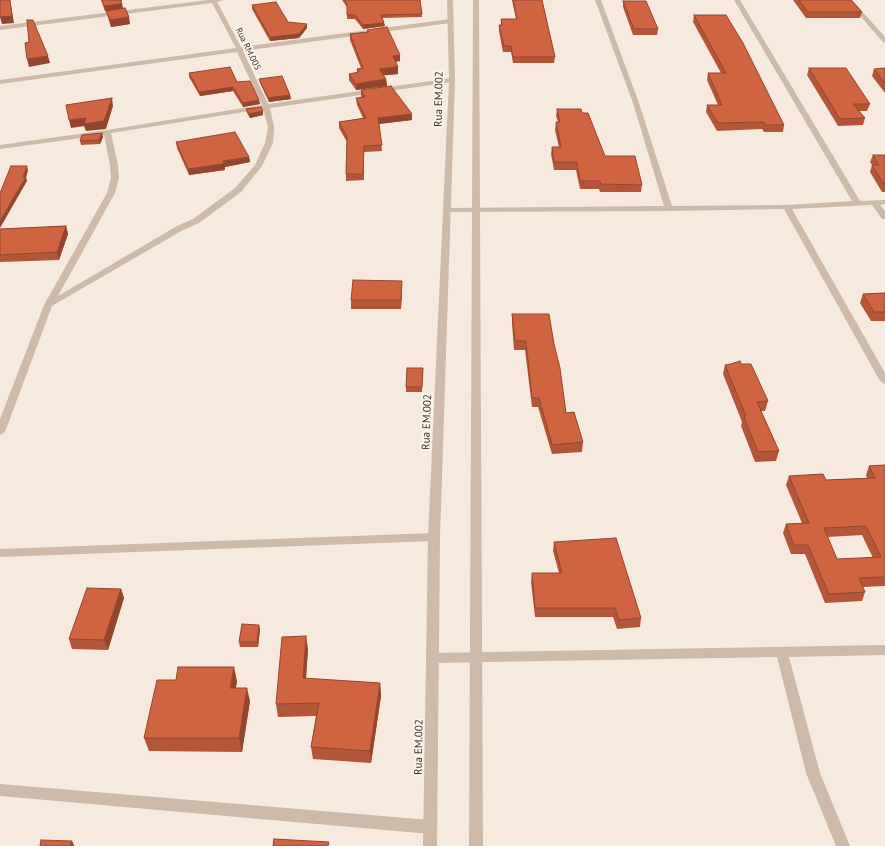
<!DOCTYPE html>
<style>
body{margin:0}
canvas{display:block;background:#f5eadd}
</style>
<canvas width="885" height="846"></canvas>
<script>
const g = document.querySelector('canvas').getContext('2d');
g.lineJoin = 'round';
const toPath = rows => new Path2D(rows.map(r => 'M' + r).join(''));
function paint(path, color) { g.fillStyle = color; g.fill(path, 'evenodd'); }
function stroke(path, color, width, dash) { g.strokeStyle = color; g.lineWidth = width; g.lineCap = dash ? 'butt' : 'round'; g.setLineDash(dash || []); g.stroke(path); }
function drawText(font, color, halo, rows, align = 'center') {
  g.font = font + ' "PT Sans",sans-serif'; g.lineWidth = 4; g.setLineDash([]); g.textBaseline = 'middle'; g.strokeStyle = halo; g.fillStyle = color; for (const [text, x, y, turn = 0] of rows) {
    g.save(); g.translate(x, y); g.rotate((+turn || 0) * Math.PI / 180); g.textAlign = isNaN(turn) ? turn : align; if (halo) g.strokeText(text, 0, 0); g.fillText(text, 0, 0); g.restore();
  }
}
const minor = toPath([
 [208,0,224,0,217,2,241,47,450,19,453,21,450,23,243,51,268,104,452,78,455,80,452,82,270,108,274,127,273,143,262,166,241,192,199,223,183,230,52,306,5,432,0,435,0,419,44,305,107,193,111,178,110,165,104,135,0,149,0,145,107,130,262,105,237,52,0,84,0,80,236,48,212,3,0,30,0,26,208,0],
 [263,109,268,127,265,143,255,165,235,188,193,219,177,226,58,296,115,193,119,178,118,165,111,133,263,109],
 [595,0,601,0,639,103,672,206,787,205,852,201,734,0,740,0,860,201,885,200,885,204,880,205,885,211,885,219,882,219,872,205,792,209,885,373,885,384,880,381,784,209,669,211,444,212,444,208,447,208,664,206,633,103,595,0],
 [846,0,852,0,885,37,885,43,883,42,846,0],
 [434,533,438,534,440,537,438,540,434,541,0,557,0,549,434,533],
 [885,645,885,655,789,657,820,773,850,846,836,846,806,773,777,657,432,663,428,662,426,658,428,654,432,653,885,645],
 [0,784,430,820,435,822,437,827,435,832,430,834,0,796,0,784]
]);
const tertiary = toPath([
 [447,0,453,0,455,80,440,537,437,846,423,846,428,537,449,80,447,0],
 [473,0,479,0,483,846,469,846,473,0]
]);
const wall = toPath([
 [101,0,122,0,122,1,121,1,123,8,130,24,111,27,108,18,107,11,105,11],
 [342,0,420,0,422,17,382,18,384,23,385,26,363,29,355,19,347,19,347,7],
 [512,0,542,0,555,57,554,63,513,63,511,52,503,52,499,31,499,25,501,25,501,19,516,19],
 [793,0,851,0,862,12,860,18,806,18],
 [623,1,658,29,657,35,633,35,623,7],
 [252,5,288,22,307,28,299,38,270,41,252,9],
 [694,15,784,125,783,132,764,132,762,129,717,131,706,112,707,105,718,105,707,80,708,73,721,73,693,22],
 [367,30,400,61,395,62,398,67,398,74,383,75,386,79,387,86,356,90,349,80,349,74,357,73,357,69,361,68,350,40,350,34,367,33],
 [809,68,870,104,867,111,859,111,865,118,863,125,838,126,807,75],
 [885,68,885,93,872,76,874,69],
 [189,73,237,82,259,100,260,104,243,107,233,91,200,96,189,77],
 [259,79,290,95,291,99,269,102,260,83],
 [361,90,412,120,379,124,382,151,364,152,364,180,346,181,346,174,347,142,339,128,339,122,363,118,357,105,356,98,362,98,361,97],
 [246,109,263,111,263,115,250,118,247,113],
 [557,109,582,113,605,156,642,185,641,192,600,192,599,189,580,189,576,170,554,170,551,154,552,147,559,147,555,130,556,122,558,122,556,116],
 [102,133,103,137,100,144,81,145,80,141],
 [176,142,249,157,250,162,225,167,225,170,189,175,177,148],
 [873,155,885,155,885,192,882,192,870,172,872,165,870,162],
 [66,226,68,234,59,260,0,262,0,229],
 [402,290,401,309,351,309,351,300],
 [885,293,885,321,871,321,860,303,863,294],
 [512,314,554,344,566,413,583,442,582,452,552,454,538,407,532,407,525,350,514,350,512,323],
 [741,364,768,401,765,411,761,411,779,451,776,461,755,462,741,426,742,422,723,374,725,365],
 [423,368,422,392,406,392,406,387],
 [885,465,885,586,863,587,865,592,862,601,825,603,805,554,791,554,783,533,786,524,802,523,786,485,789,476,826,480,867,478,866,475,869,466],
 [862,535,873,558,837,559,827,537],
 [554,542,641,618,640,627,617,629,613,617,535,617,531,582,532,573,559,573,553,551],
 [121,589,124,598,108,650,72,649,69,639],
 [260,629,258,647,240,647,239,642],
 [308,649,306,679,380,683,381,696,371,763,313,759,311,747,316,716,278,717,276,704],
 [176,680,237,681,236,688,250,701,242,752,149,751,144,738]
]);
const shadedWall = toPath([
 [10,0,14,23,2,24,0,17],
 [122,4,123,9,105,11,104,6],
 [129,17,130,24,111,27,110,20],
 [384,23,385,26,363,29,363,25],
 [307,24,307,28,299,38,270,41,270,37],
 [400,55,400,61,393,62,393,56],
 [48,56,50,63,29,67,27,59],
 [398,67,398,74,379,76,379,69],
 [386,79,387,86,356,90,356,84],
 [233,87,233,91,200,96,199,92],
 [290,95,291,99,269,102,268,98],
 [112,98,113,106,106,129,86,131,84,126,71,128,69,120],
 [259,100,260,104,243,107,243,103],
 [263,111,263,115,250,118,249,114],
 [412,114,412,120,378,124,378,118],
 [102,133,103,137,100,144,99,140],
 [249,157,250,162,225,167,225,170,189,175,188,169],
 [27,166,28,170,26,178,26,177,27,181,0,228,0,221,23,177],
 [66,226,68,234,59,260,57,252],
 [402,281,402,290,401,309,401,300],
 [121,589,124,598,108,650,104,640],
 [259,625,260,629,258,647,257,642],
 [306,636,308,649,305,691,303,678],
 [234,667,237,681,233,701,230,688],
 [380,683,381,696,371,763,370,751],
 [247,688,250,701,242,752,239,738],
 [72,841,74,845,74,846,70,846]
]);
const building = toPath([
 [0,0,10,0,12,16,0,17,0,0],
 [102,0,120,0,122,4,104,6,102,0],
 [344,0,420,0,422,14,381,15,384,23,363,25,355,15,347,15,347,4,344,0],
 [513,0,542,0,555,57,513,57,511,46,504,46,499,25,502,25,501,19,517,19,513,0],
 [799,0,851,0,862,12,808,12,799,0],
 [623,1,646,1,658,29,634,29,623,1],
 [276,2,288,22,307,24,299,34,270,37,252,5,276,2],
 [125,8,129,17,110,20,106,11,125,8],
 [694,15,726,15,743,43,784,125,765,125,764,122,718,123,707,105,722,105,708,73,726,73,694,15],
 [27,20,33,20,48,56,27,59,25,43,29,42,27,20],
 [387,27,400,55,393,56,398,67,379,69,386,79,356,84,349,74,359,72,357,69,363,68,350,34,369,32,367,30,387,27],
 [230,67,237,82,250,81,259,100,243,103,233,87,199,92,189,73,230,67],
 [809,68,846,68,870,104,853,104,865,118,840,119,809,68],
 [885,68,885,83,874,69,885,68],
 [282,76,290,95,268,98,259,79,282,76],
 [391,86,412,114,378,118,382,145,364,146,363,174,346,174,347,137,339,122,366,118,356,98,365,97,361,90,391,86],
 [112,98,104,121,84,124,86,118,69,120,66,105,112,98],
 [261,107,263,111,249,114,246,109,261,107],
 [557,109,581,109,582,113,588,113,605,156,635,156,642,185,601,184,600,181,580,181,577,162,554,162,552,147,561,147,556,122,560,122,557,109],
 [235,132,249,157,223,161,224,164,188,169,176,142,235,132],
 [102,133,99,140,80,141,82,135,102,133],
 [873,155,885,155,885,184,884,184,872,165,879,165,873,155],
 [11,166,27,166,23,177,26,177,0,221,0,193,11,166],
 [66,226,57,252,0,255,0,229,66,226],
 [353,280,402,281,401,300,351,300,353,280],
 [885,293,885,312,874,312,863,294,885,293],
 [512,314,549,314,554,344,560,368,566,413,574,412,583,442,552,445,539,398,532,398,526,341,515,341,512,314],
 [740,361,741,364,751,364,768,401,757,402,779,451,758,452,744,417,746,416,725,365,731,364,740,361],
 [407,368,423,368,422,387,406,387,407,368],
 [885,465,885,577,859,578,865,592,829,594,808,545,794,545,786,524,809,523,789,476,823,474,826,480,875,478,869,466,885,465],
 [866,526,881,557,837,559,824,528,866,526],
 [616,538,641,618,619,620,615,608,535,608,532,573,562,573,554,542,616,538],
 [87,588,121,589,104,640,69,639,87,588],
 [242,624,259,625,257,642,239,642,242,624],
 [306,636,303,678,380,683,370,751,311,747,319,703,276,704,282,637,306,636],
 [178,667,234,667,230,688,247,688,239,738,144,738,157,680,176,680,178,667],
 [274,839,329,842,328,846,273,846,274,839],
 [41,840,72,841,70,846,40,846,41,840]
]);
const farStreetnames = [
 ["Rua RM.005",248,49,64]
];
const streetNames = [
 ["Rua EM.002",439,99,-89],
 ["Rua EM.002",427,422,-88],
 ["Rua EM.002",419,747,-89]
];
paint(minor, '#cebaa8');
paint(tertiary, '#cebaa8');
paint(wall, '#b35637');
paint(shadedWall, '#92462d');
paint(building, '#d06440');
stroke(building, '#92462d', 1);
drawText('9px', '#3a2e29', '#fbf4ea', farStreetnames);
drawText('11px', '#3a2e29', '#fbf4ea', streetNames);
</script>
